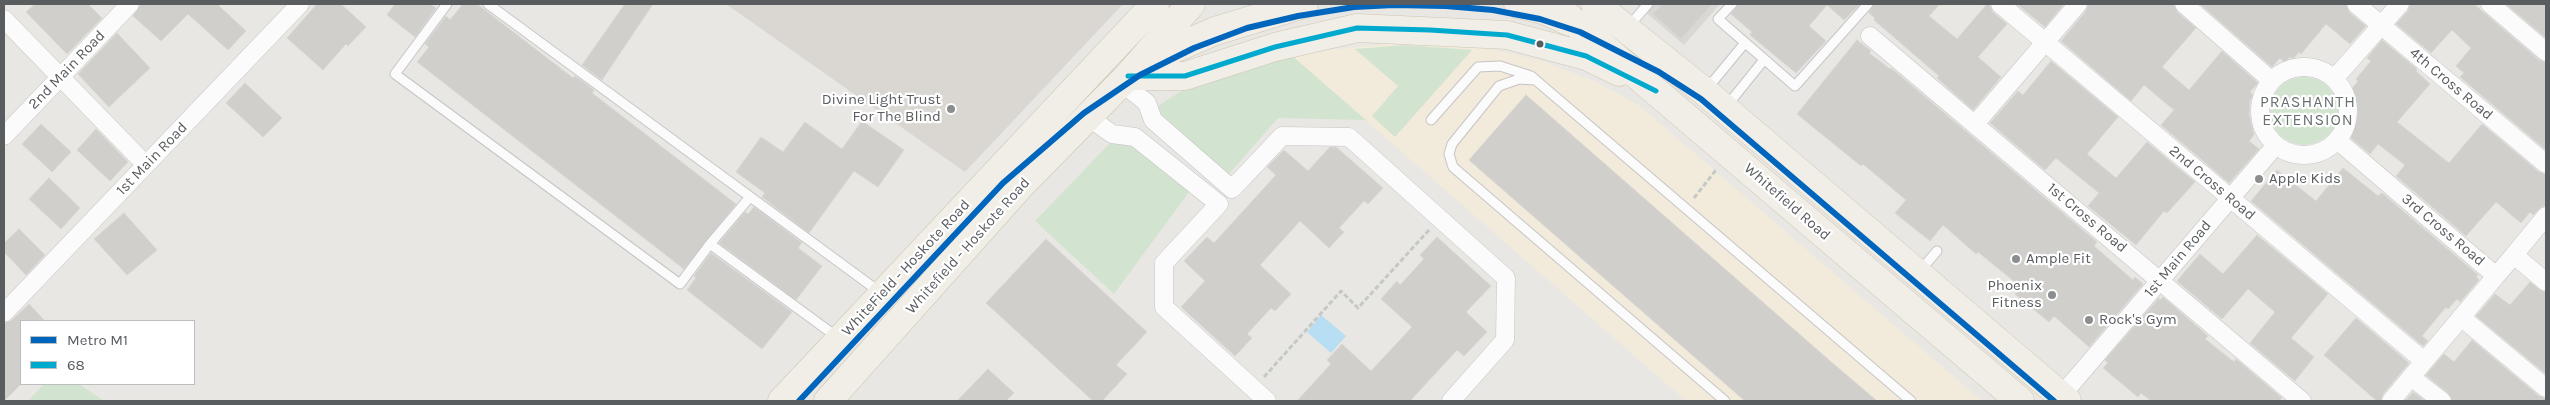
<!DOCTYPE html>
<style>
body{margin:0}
#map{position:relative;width:2550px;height:405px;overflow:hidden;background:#e8e7e3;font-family:Karla,sans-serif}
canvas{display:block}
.frame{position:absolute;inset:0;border:5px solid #595d60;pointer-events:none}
.legend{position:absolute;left:20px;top:320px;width:175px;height:65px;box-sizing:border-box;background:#fff;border:1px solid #bdbebf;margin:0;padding:6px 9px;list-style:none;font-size:15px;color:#595d60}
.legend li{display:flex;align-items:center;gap:10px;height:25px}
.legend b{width:25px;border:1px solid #bdbebf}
</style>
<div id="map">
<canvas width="2550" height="405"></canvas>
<div class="frame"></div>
<ul class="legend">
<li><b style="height:6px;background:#0065bd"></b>Metro M1</li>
<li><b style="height:6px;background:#00a9ce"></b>68</li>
</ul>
</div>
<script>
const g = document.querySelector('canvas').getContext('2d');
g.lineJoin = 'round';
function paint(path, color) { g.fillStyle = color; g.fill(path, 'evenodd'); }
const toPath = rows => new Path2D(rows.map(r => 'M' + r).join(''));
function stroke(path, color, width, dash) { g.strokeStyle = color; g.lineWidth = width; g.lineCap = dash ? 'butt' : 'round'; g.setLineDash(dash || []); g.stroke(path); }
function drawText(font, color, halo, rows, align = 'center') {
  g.font = font + ' Karla,sans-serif'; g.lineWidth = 4.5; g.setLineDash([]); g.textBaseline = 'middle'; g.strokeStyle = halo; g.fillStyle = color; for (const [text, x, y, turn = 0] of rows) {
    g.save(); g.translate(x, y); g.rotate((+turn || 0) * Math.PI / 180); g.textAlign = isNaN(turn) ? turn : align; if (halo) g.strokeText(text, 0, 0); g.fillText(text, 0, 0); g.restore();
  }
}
const commercial = toPath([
 [1413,41,1471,45,1539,60,1597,82,1640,106,1982,401,1686,401,1290,54]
]);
const industrial = toPath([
 [1636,4,1720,4,1684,45]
]);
const education = toPath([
 [726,4,1123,4,965,172]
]);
const green = toPath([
 [1405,45,1472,50,1395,137,1372,116,1398,86,1355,49],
 [1290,54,1366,120,1278,118,1228,175,1155,108,1183,90],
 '2270 111a34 34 0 1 1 68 0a34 34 0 1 1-68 0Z',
 [1114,139,1142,146,1192,188,1114,294,1035,221],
 [44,384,79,384,104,401,28,401]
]);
const water = toPath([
 [1321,315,1346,336,1331,353,1307,332]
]);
const building = toPath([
 [35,4,88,4,102,18,67,54,26,12,35,4],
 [140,4,217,4,246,31,228,50,188,14,161,41,133,16,140,4],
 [317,4,341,4,366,27,348,46,346,44,323,70,287,38,317,4],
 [395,4,430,4,436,8,415,37,387,15,395,4],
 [463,4,477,4,573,78,575,76,594,90,592,93,736,204,684,269,417,62,429,47,425,44,446,16,450,20,463,4],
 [625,4,653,4,602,80,582,65,625,4],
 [1662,4,1712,4,1681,39,1653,14,1662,4],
 [1738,4,1860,4,1844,20,1827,5,1809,26,1826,41,1796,73,1750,35,1752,32,1731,14,1738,4],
 [1874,4,1940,4,1929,16,1957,39,1987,4,1989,4,1993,12,2007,24,1978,57,2001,77,1973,110,1937,78,1939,76,1874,20,1875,18,1869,13,1874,4],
 [2017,4,2064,4,2045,27,2017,4],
 [2088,4,2174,4,2177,12,2196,28,2162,67,2189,90,2222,51,2258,83,2250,92,2253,95,2250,101,2249,114,2254,135,2249,141,2259,149,2229,183,2161,125,2174,110,2144,85,2131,101,2061,41,2086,11,2088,4],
 [2200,4,2346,4,2349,12,2366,26,2350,44,2326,24,2301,54,2299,52,2293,59,2290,57,2285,63,2280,58,2272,67,2200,4],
 [2410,4,2474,4,2539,60,2546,62,2546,150,2460,77,2464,73,2456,66,2471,48,2452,30,2431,53,2396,24,2408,11,2410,4],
 [2506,4,2546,4,2546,38,2506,4],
 [117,33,150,68,109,107,78,74,117,33],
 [1857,40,1871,51,1869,53,1890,69,1891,68,2097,242,2094,246,2133,280,2135,277,2143,284,2089,347,2054,316,2049,322,2015,294,2021,287,1978,252,1976,254,1943,225,1930,241,1895,213,1906,200,1863,164,1861,166,1797,114,1857,40],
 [2382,40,2417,69,2416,71,2430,84,2397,122,2449,163,2482,124,2539,172,2546,174,2546,206,2542,206,2533,215,2530,212,2521,223,2496,202,2466,236,2396,176,2405,165,2378,144,2370,154,2351,138,2358,113,2357,103,2350,91,2358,81,2356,79,2371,61,2367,58,2382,40],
 [2051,61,2118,117,2087,154,2116,178,2147,142,2195,182,2167,213,2164,211,2136,245,2088,206,2099,193,2056,158,2045,170,1990,123,2018,91,2023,95,2051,61],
 [245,83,282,118,263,137,226,103,245,83],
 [1526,95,1830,361,1877,401,1745,401,1469,160,1526,95],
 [862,121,904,150,878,187,854,171,809,233,762,197,765,193,736,172,761,137,783,152,805,122,842,149,862,121],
 [41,124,71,152,52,172,22,144,41,124],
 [96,129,128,162,110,181,77,150,96,129],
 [1330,147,1336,147,1383,188,1368,204,1364,201,1339,228,1344,232,1329,248,1300,221,1260,265,1291,294,1275,311,1271,308,1247,334,1252,338,1235,356,1181,307,1205,281,1184,261,1207,237,1214,243,1276,175,1267,167,1284,150,1308,171,1330,147],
 [2343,168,2378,196,2382,193,2478,275,2476,277,2479,280,2460,302,2457,299,2448,309,2446,307,2422,336,2428,341,2423,346,2251,201,2277,170,2316,201,2343,168],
 [49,178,80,208,61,229,29,199,49,178],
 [754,207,802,243,798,248,822,266,796,300,719,243,745,212,748,214,754,207],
 [124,213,157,250,127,275,94,239,124,213],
 [19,229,45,255,26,275,4,252,4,243,19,229],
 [2257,235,2328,294,2291,338,2314,357,2295,381,2250,343,2275,312,2248,289,2222,319,2177,281,2200,254,2223,274,2257,235],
 [1437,237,1491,286,1466,312,1487,332,1464,356,1457,350,1410,401,1297,401,1331,364,1327,360,1342,344,1371,371,1412,327,1381,299,1397,281,1400,285,1424,259,1420,255,1437,237],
 [1046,239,1147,332,1116,365,1127,374,1102,401,1093,401,986,303,1046,239],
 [711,253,792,312,762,349,687,290,696,278,694,276,711,253],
 [2530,282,2540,290,2546,292,2546,374,2476,316,2495,294,2510,305,2530,282],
 [2163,297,2208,336,2205,339,2234,362,2236,359,2282,398,2279,401,2151,401,2141,393,2138,397,2103,368,2108,363,2105,360,2159,298,2160,300,2163,297],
 [29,304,45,321,21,321,21,384,4,401,4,323,11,321,29,304],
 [2356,318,2409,363,2383,394,2381,401,2377,401,2324,355,2356,318],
 [2472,340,2539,396,2546,398,2546,401,2452,401,2448,393,2426,375,2444,354,2454,362,2472,340],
 [988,369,1014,393,1006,401,957,401,988,369],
 [2413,392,2425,401,2405,401,2413,392]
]);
const path = toPath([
 [1694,198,1716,170],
 [1264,377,1341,291,1358,308,1429,230]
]);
const service = toPath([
 [447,4,395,74,680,284,710,244,750,197],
 [488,4,881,293],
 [1732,4,1718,19,1795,86,1868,4],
 [1629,26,1648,4],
 [1535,80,1519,79,1499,86,1452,144,1449,154,1453,167,1725,401],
 [1706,90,1744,44],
 [1726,107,1763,61],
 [1431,120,1478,67,1500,66,1531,76,1911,401],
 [710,244,837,337],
 [1919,272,1937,251]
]);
const minor = toPath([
 [2000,4,2424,361],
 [2184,4,2272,81],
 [2356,4,2546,164],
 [2490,4,2546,52],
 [4,19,146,165],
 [1870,36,2302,401],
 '2260 111a44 44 0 1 1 88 0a44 44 0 1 1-88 0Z',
 [2334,79,2400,4],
 [1121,82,1147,103,1153,120,1232,189,1282,136,1349,137,1506,278,1505,340,1451,401],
 [1087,116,1112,134,1135,137,1219,204,1164,263,1164,307,1267,401],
 [1975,124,2078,4],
 [4,136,130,4],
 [2337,140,2496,276,2514,255,2546,282],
 [2514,255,2546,216],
 [4,313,300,4],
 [2461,317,2546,388],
 [2061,396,2276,145],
 [2391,401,2411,377],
 [2442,401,2411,377,2496,276]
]);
const primary = toPath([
 [1518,4,1546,11,1570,22],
 [1553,4,2020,401],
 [1595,4,1705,92,2067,401],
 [1144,62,1215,31,1304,4],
 [1128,76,1185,76,1275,47,1357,28,1507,35,1586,56,1619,72],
 [782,401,1155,4],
 [828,401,1021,185,1128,76,1191,4]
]);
const bus1 = toPath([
 [1128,76,1185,76,1275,47,1357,28,1430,30,1507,35,1586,56,1656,91]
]);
const metro1 = toPath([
 [799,401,1003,183,1084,113,1140,75,1194,48,1247,28,1298,16,1354,7,1394,5,1446,6,1493,10,1540,19,1580,32,1659,72,1701,99,2054,401]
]);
const markers = [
 [1540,44,4.5,"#595d60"],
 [951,109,5,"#8b8d8e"],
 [2259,179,5,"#8b8d8e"],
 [2016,259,5,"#8b8d8e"],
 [2052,295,5,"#8b8d8e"],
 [2089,320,5,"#8b8d8e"]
];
const streetNames = [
 ["2nd Main Road",67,70,-46],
 ["4th Cross Road",2451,84,40],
 ["1st Main Road",152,159,-46],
 ["2nd Cross Road",2212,183,40],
 ["Whitefield Road",1787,202,41],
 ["1st Cross Road",2087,218,40],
 ["3rd Cross Road",2443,230,40],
 ["Whitefield - Hoskote Road",968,246,-48],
 ["1st Main Road",2178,259,-50],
 ["WhiteField - Hoskote Road",906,268,-47]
];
const poiNames = [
 ["Divine Light Trust",941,100,"right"],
 ["For The Blind",941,117,"right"],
 ["Apple Kids",2269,179],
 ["Ample Fit",2026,259],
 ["Phoenix",2042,286,"right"],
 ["Fitness",2042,303,"right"],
 ["Rock's Gym",2099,320]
];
const neighbourhoodNames = [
 ["PRASHANTH",2308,102],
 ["EXTENSION",2308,120]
];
paint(commercial, '#f2ebdb');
paint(industrial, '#d9d8d4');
paint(education, '#dad7d2');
paint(green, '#d2e4cf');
paint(water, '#b7def2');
paint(building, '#d0cfcc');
stroke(building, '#d8d6d2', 1);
stroke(service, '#c5c5c5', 11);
stroke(minor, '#c5c5c5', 19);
stroke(primary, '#cfc5b2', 29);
stroke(path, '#c5c9c6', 3, [5, 2.5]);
stroke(service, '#fcfbfb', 9);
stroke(minor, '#fcfbfb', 18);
stroke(primary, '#f0eee6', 28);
stroke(bus1, '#00a9ce', 5);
stroke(metro1, '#0065bd', 6);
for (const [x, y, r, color] of markers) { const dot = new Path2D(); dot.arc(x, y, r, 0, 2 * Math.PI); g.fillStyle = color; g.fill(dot); stroke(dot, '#fff', 2); }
drawText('15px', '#595d60', '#fff', streetNames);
drawText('15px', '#595d60', '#fff', poiNames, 'left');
g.letterSpacing = '1px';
drawText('16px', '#6a6f72', '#fff', neighbourhoodNames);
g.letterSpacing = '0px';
</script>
